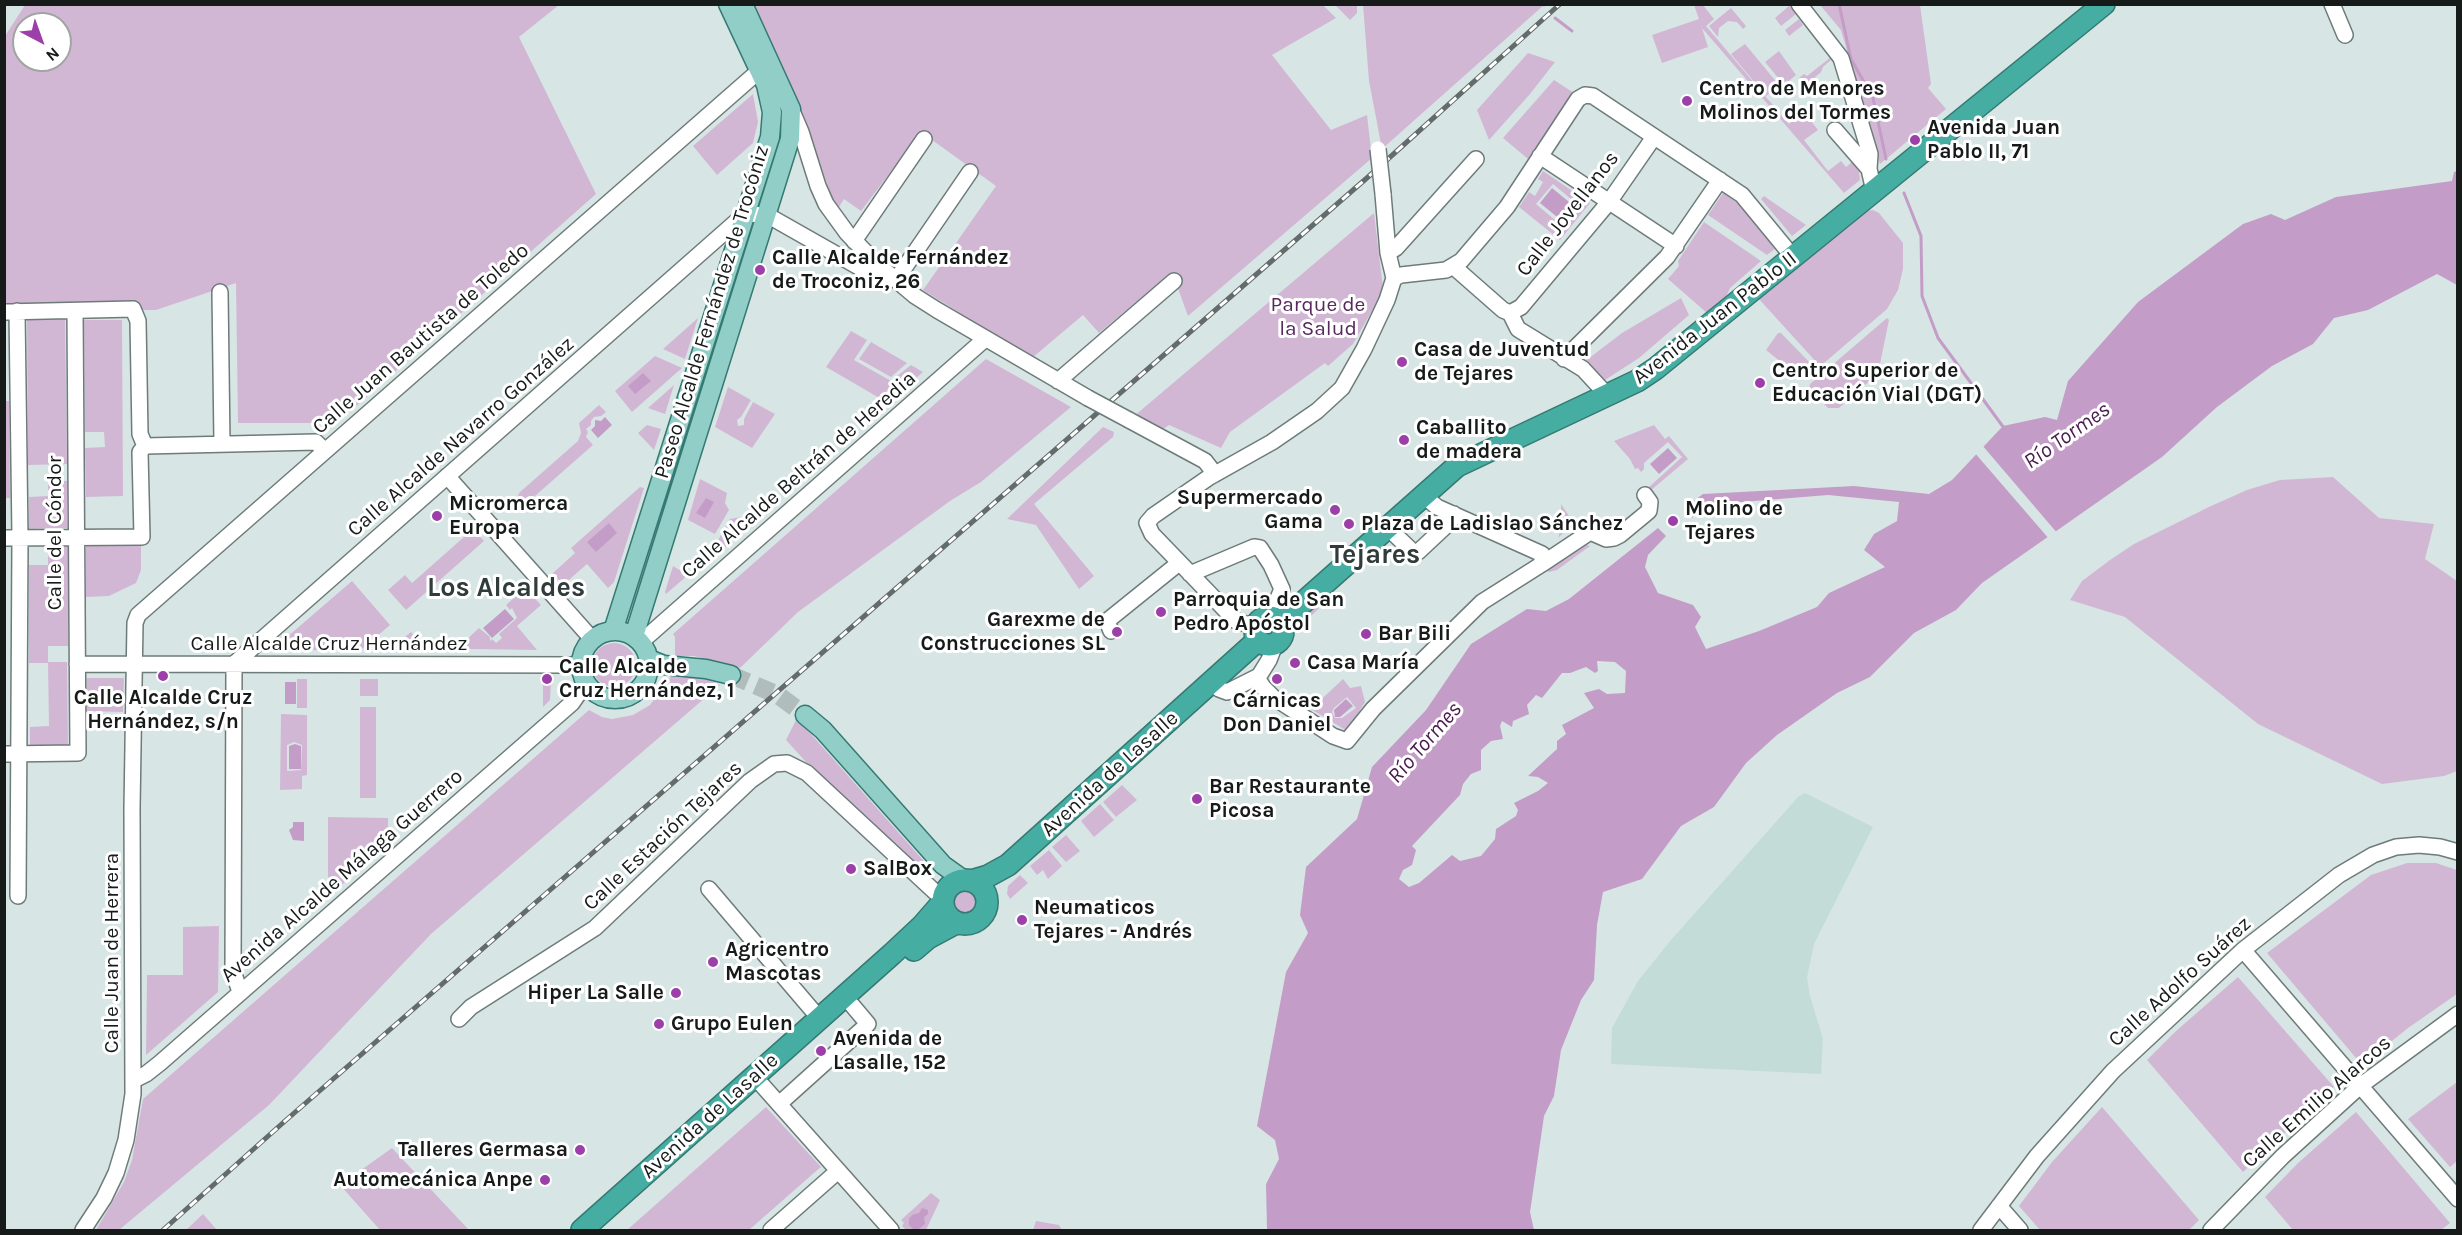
<!DOCTYPE html>
<meta charset="utf-8">
<style>
body{margin:0}
#map{position:relative;width:2462px;height:1235px;overflow:hidden;background:#d7e6e4;font-family:Karla,sans-serif}
canvas{display:block}
.frame{position:absolute;inset:0;border:6px solid #161b1a;pointer-events:none}
.north{position:absolute;left:12px;top:12px;width:60px;height:60px;box-sizing:border-box;background:#fff;border:2px solid #a2a4a3;border-radius:50%;rotate:139deg;font-size:16px;font-weight:700;line-height:24px;text-align:center;color:#161b1a}
.north::after{content:'';display:block;margin:auto;width:21px;height:27px;background:#9c3fa9;clip-path:polygon(50% 0,100% 100%,50% 72%,0 100%)}
</style>
<div id="map">
<canvas width="2462" height="1235"></canvas>
<div class="frame"></div>
<div class="north">N</div>
</div>
<script>
const g = document.querySelector('canvas').getContext('2d');
g.lineJoin = 'round';
function paint(path, color) { g.fillStyle = color; g.fill(path, 'evenodd'); }
const toPath = rows => new Path2D(rows.map(r => 'M' + r).join(''));
function stroke(path, color, width, dash) { g.strokeStyle = color; g.lineWidth = width; g.lineCap = dash ? 'butt' : 'round'; g.setLineDash(dash || []); g.stroke(path); }
function drawText(font, color, halo, rows, align = 'center') {
  g.font = font + ' Karla,sans-serif'; g.lineWidth = 6; g.setLineDash([]); g.textBaseline = 'middle'; g.strokeStyle = halo; g.fillStyle = color; for (const [text, x, y, turn = 0] of rows) {
    g.save(); g.translate(x, y); g.rotate((+turn || 0) * Math.PI / 180); g.textAlign = isNaN(turn) ? turn : align; if (halo) g.strokeText(text, 0, 0); g.fillText(text, 0, 0); g.restore();
  }
}
const built = toPath([
 [1805,793,1873,827,1814,944,1810,963,1807,978,1810,996,1823,1039,1821,1074,1611,1064,1612,1028,1638,981,1671,940,1798,797]
]);
const green = toPath([
 [25,5,559,5,519,37,596,194,337,423,238,423,236,283,156,310,140,310,139,303,5,304,5,36],
 [24,24,60,24,60,60,24,60],
 [749,5,1323,5,1336,18,1272,55,1331,130,1367,115,1372,158,1188,316,1172,272,1099,333,1083,315,1032,358,923,290,996,186,921,132,861,211,844,199,837,210,804,125],
 [1335,5,1357,5,1357,13,1350,20],
 [1363,5,1544,5,1382,149,1369,81],
 [1694,5,1703,5,1714,19,1706,26,1789,124,1804,112,1818,130,1804,140,1828,171,1841,161,1846,167,1852,162,1859,171,1860,180,1844,193,1702,28,1708,47,1662,63,1652,35,1699,19],
 [1820,5,1920,5,1931,84,1928,88,1946,109,1880,164,1841,30],
 [1789,6,1796,14,1781,26,1775,18],
 [1731,8,1746,26,1743,29,1737,22,1728,21,1719,28,1718,37,1709,26],
 [1799,19,1803,25,1789,36,1785,30],
 [1745,44,1779,85,1766,96,1731,54],
 [1779,51,1796,75,1784,85,1765,62],
 [1528,53,1555,62,1530,94,1489,140,1477,110],
 [1831,57,1832,59,1823,67,1821,72,1805,86,1799,78,1804,74,1807,76],
 [1554,80,1574,93,1528,159,1503,138],
 [753,94,758,122,753,143,717,175,693,146],
 [1543,171,1590,203,1560,240,1519,207,1529,192,1535,196,1543,182,1538,179],
 [1553,184,1578,205,1561,225,1536,204],
 [1723,193,1743,207,1776,248,1767,255,1708,215],
 [1764,196,1806,225,1792,236,1761,199],
 [1873,210,1879,213,1903,243,1903,269,1898,290,1887,309,1824,363,1818,364,1758,298,1865,211],
 [1374,213,1383,288,1381,295,1353,344,1328,366,1325,363,1230,432,1221,448,1169,425,1159,432,1133,417],
 [1704,222,1761,261,1730,288,1726,297,1707,313,1668,279,1679,266,1678,261],
 [749,260,697,425,683,421,733,264],
 [1681,298,1689,315,1639,358,1605,380,1584,362,1622,333],
 [698,318,685,359,663,349],
 [1887,318,1889,320,1880,364,1874,377,1839,408,1828,408,1809,389,1810,384],
 [65,319,67,464,28,465,27,320],
 [84,320,122,320,123,496,86,497,85,448,105,447,104,432,85,432],
 [851,331,867,340,854,360,891,381,911,365,923,372,888,403,826,367],
 [1778,333,1781,333,1815,368,1805,379,1801,378,1766,350],
 [871,342,907,363,891,377,859,359],
 [655,356,682,368,632,412,615,391],
 [986,359,1071,407,981,482,950,501,798,612,740,668,694,656,675,656,675,637,673,634],
 [674,385,665,414,648,408],
 [728,387,751,400,741,417,737,420,738,426,744,425,744,419,753,402,775,414,752,448,715,427],
 [4,401,9,401,10,498,5,498],
 [599,405,606,412,601,416,594,417,591,421,591,425,586,429,588,432,586,437,593,445,519,510,516,499,520,492,578,441,581,433,579,423],
 [647,425,661,429,654,450,638,433],
 [1654,425,1665,439,1669,436,1688,459,1650,491,1648,488,1682,457,1668,442,1644,463,1644,469,1641,472,1638,468,1635,469,1630,459,1614,441],
 [1103,427,1114,432,1113,437,1034,504,1094,576,1079,589,1036,525,1007,519],
 [679,434,693,438,638,610,625,606],
 [2333,477,2379,518,2434,524,2425,559,2457,581,2457,771,2444,776,2382,784,2258,724,2125,617,2070,600,2082,581,2110,560,2134,544,2211,506,2247,490,2280,480],
 [700,479,727,493,725,503,729,510,715,534,688,520],
 [48,481,67,481,67,528,29,529,29,497,48,496],
 [640,487,644,488,614,582,608,588,587,564,563,585,553,573,575,553,571,548],
 [1561,504,1569,516,1569,523,1566,530,1558,538,1561,529],
 [741,517,753,524,704,565,730,519],
 [473,529,484,541,406,610,388,590,405,575,412,583],
 [1585,544,1590,546,1557,570,1549,572,1546,569],
 [68,545,68,646,48,646,48,662,67,662,68,746,30,746,30,727,49,726,48,663,29,663,29,565,48,565,48,546],
 [86,545,141,545,141,570,136,583,109,596,86,597],
 [673,566,688,575,666,594,665,592],
 [352,581,390,625,361,650,272,650],
 [525,588,541,605,517,626,537,650,469,649,464,642,479,628,490,637,490,641,492,639,496,643,502,638,499,634,517,618,512,608,510,610,506,605],
 [1318,603,1319,608,1310,617,1299,620,1283,651,1277,659,1278,651,1287,643,1293,623],
 [411,632,424,647,406,647,406,636],
 '592 665a22 22 0 1 1 44 0a22 22 0 1 1-44 0Z',
 [672,675,708,679,720,685,431,934,269,1105,119,1230,96,1230,124,1182,132,1160,143,1099,589,710,602,717,612,719,633,715,650,705],
 [87,678,124,678,123,712,86,711],
 [297,679,307,679,307,708,297,708],
 [360,679,378,679,378,696,360,696],
 [1343,679,1350,688,1361,686,1365,702,1347,731,1311,709],
 [1347,697,1356,708,1342,718,1335,718,1332,712,1334,708],
 [543,680,551,680,550,700,543,707],
 [360,707,376,707,376,798,360,798],
 [281,714,307,715,307,775,302,776,302,789,280,790],
 [294,742,302,745,301,770,287,771,287,745],
 [796,720,811,734,930,868,924,872,806,762,786,740],
 [1122,785,1137,800,1116,817,1103,802],
 [1100,804,1114,820,1094,837,1081,821],
 [328,817,388,818,388,844,328,897],
 [1066,835,1080,851,1066,862,1052,847],
 [1049,850,1062,866,1048,879,1043,870,1037,875,1030,866],
 [2407,863,2436,863,2457,870,2457,994,2408,1028,2362,1065,2267,953,2371,875],
 [1020,875,1028,883,1010,899,1007,894,1008,886],
 '951 902a14 14 0 1 1 28 0a14 14 0 1 1-28 0Z',
 [219,926,218,992,146,1055,147,975,183,975,183,927],
 [2238,977,2334,1087,2243,1172,2147,1060,2176,1031],
 [2457,1082,2457,1161,2450,1167,2408,1119],
 [766,1107,821,1167,815,1172,749,1230,627,1230],
 [2102,1107,2199,1220,2189,1230,2040,1230,2019,1206,2052,1162],
 [2356,1112,2450,1223,2441,1230,2293,1230,2265,1197,2298,1163],
 [392,1148,469,1230,380,1230,340,1185],
 [931,1193,940,1200,926,1230,906,1230,902,1226,904,1223,901,1220],
 [203,1214,217,1230,186,1230],
 [1036,1221,1059,1225,1062,1230,1033,1230]
]);
const water = toPath([
 [2457,171,2457,285,2437,274,2368,310,2334,318,2313,344,2272,366,2217,407,2162,457,1982,583,1956,610,1914,633,1870,677,1837,693,1777,735,1746,763,1714,807,1681,826,1642,879,1603,892,1597,925,1594,980,1581,1000,1561,1050,1554,1096,1544,1116,1530,1212,1534,1230,1267,1230,1266,1184,1279,1159,1275,1140,1257,1126,1286,972,1308,933,1300,915,1306,867,1357,819,1372,767,1426,710,1471,644,1527,609,1546,611,1569,599,1658,528,1666,536,1648,555,1645,567,1658,593,1693,605,1701,617,1695,627,1706,649,1759,631,1817,607,1829,593,1885,567,1864,550,1874,534,1897,521,1899,502,1828,495,1705,505,1692,518,1684,508,1703,494,1854,486,1929,494,1952,480,2003,426,2045,417,2057,420,2068,381,2138,302,2243,224,2271,214,2285,220,2336,197,2452,181,2454,172],
 [1597,661,1615,662,1626,671,1625,693,1607,694,1599,689,1584,693,1594,708,1562,725,1566,734,1557,741,1557,749,1528,776,1538,777,1548,783,1538,791,1514,803,1518,810,1516,816,1496,829,1495,839,1481,856,1460,861,1452,855,1419,883,1409,887,1399,879,1403,870,1412,865,1416,850,1412,846,1460,795,1463,784,1471,774,1481,770,1481,750,1491,741,1503,739,1500,726,1502,721,1512,727,1513,721,1529,714,1527,705,1536,695,1542,698,1562,673,1570,673,1586,667,1595,673,1598,671],
 [1552,188,1574,206,1562,221,1540,203],
 [643,373,651,381,635,394,628,386],
 [605,417,612,425,598,438,591,430,595,426,595,420,601,421],
 [1668,448,1677,458,1659,474,1650,464],
 [706,498,714,502,705,518,696,513],
 [609,523,617,533,596,552,587,542],
 [505,609,514,619,492,638,483,628],
 [285,682,296,682,296,704,285,704],
 [1346,699,1353,706,1340,717,1335,717,1334,710],
 [295,744,301,746,301,769,289,769,289,746],
 [293,822,304,822,304,841,293,840,289,830,293,827],
 [922,1208,928,1210,928,1214,924,1217,925,1224,919,1229,913,1229,909,1225,909,1219,912,1215,919,1213]
]);
const pier = toPath([
 [1982,445,2058,534,2050,540,1974,452]
]);
const stream = toPath([
 [1543,4,1544,5],
 [1839,4,1851,59,1873,98,1886,159],
 [1555,18,1572,31],
 [1904,193,1921,236,1922,296,1938,338,2004,428]
]);
const majorTunnel = toPath([
 [731,675,778,695,805,715]
]);
const minor = toPath([
 [1799,4,1841,58,1870,154,1869,169,1874,191],
 [2332,4,2345,35],
 [792,111,801,132,818,186,826,204,847,233,876,263,915,296,937,310,1088,398],
 [1835,130,1869,169],
 [1540,156,1676,246],
 [854,241,924,139],
 [1388,253,1396,248,1476,159],
 [1454,267,1503,310,1510,313,1518,329,1583,369,1608,396],
 [1394,278,1401,275,1446,270,1461,261,1507,207,1578,99,1585,95,1593,96,1742,195,1793,257],
 [896,280,970,172],
 [220,292,222,444],
 [17,311,20,538,18,896],
 [4,312,133,309,138,321,140,434,145,446,140,452,142,537,4,538],
 [1510,313,1521,307,1609,202,1654,137],
 [1564,359,1667,257,1720,180],
 [1058,381,1174,281],
 [1129,420,1205,461,1215,474],
 [145,446,316,442,325,451],
 [447,476,592,639],
 [1387,527,1412,551,1418,552,1449,523,1454,514],
 [1542,564,1590,532,1606,539,1614,538,1620,535,1649,511,1650,502,1645,495],
 [1190,574,1254,547,1260,548,1271,565,1282,589,1270,617],
 [1256,627,1236,621,1152,534,1147,523,1153,516,1208,478,1272,442,1317,411,1342,388,1364,349,1387,300,1394,278,1388,253,1383,194],
 [1111,631,1107,621,1179,563],
 [641,642,985,339],
 [77,664,581,665],
 [234,664,745,214,767,215,871,274,896,280],
 [234,664,233,971,240,992],
 [1259,676,1259,681,1263,687,1273,697,1333,736,1347,741,1373,709,1482,602,1542,564,1542,554,1437,507,1423,495],
 [1212,683,1219,689,1227,692,1259,676,1269,660,1275,644],
 [4,754,78,753,75,311],
 [709,889,819,1018],
 [2243,950,2458,1199],
 [459,1019,471,1007,595,928,750,781,774,764,787,763,807,773,935,892,944,895],
 [134,1080,146,1074,160,1063,572,703,586,683],
 [762,1085,891,1230],
 [779,1104,868,1024,852,1005],
 [1999,1206,2020,1230],
 [83,1230,104,1198,116,1173,126,1140,133,1094,132,808,135,623,138,615,768,63],
 [771,1230,838,1171],
 [1981,1230,2037,1156,2113,1071,2243,950,2339,875,2373,855,2396,847,2419,845,2440,847,2458,852],
 [2211,1230,2283,1156,2360,1086,2458,1014]
]);
const major = toPath([
 [613,631,770,137,772,112,766,85,728,4],
 '581 665a34 34 0 1 1 68 0a34 34 0 1 1-68 0Z',
 [634,636,790,139,791,109,743,4],
 [649,659,664,665,706,669,731,675],
 [805,715,823,730,943,865,964,880]
]);
const highway = toPath([
 '1255 631a14 14 0 1 1 28 0a14 14 0 1 1-28 0Z',
 [1280,623,1457,466,1637,381,1655,369,2104,4],
 '943 902a22 22 0 1 1 44 0a22 22 0 1 1-44 0Z',
 [971,881,988,876,1008,865,1258,640],
 [914,950,928,938,956,923],
 [582,1230,892,954,922,926,942,903]
]);
const rail = toPath([
 [163,1230,285,1121,1368,177,1560,4]
]);
const minorBridge = toPath([
 [1378,149,1383,194],
 [1088,398,1129,420]
]);
const markers = [
 [1687,101,6,"#9c3fa9"],
 [1915,140,6,"#9c3fa9"],
 [760,270,6,"#9c3fa9"],
 [1402,362,6,"#9c3fa9"],
 [1760,383,6,"#9c3fa9"],
 [1404,440,6,"#9c3fa9"],
 [1335,510,6,"#9c3fa9"],
 [437,516,6,"#9c3fa9"],
 [1673,521,6,"#9c3fa9"],
 [1349,524,6,"#9c3fa9"],
 [1161,612,6,"#9c3fa9"],
 [1117,632,6,"#9c3fa9"],
 [1366,634,6,"#9c3fa9"],
 [1295,663,6,"#9c3fa9"],
 [163,676,6,"#9c3fa9"],
 [547,679,6,"#9c3fa9"],
 [1277,679,6,"#9c3fa9"],
 [1197,799,6,"#9c3fa9"],
 [851,869,6,"#9c3fa9"],
 [1022,920,6,"#9c3fa9"],
 [713,962,6,"#9c3fa9"],
 [676,993,6,"#9c3fa9"],
 [659,1024,6,"#9c3fa9"],
 [821,1051,6,"#9c3fa9"],
 [580,1150,6,"#9c3fa9"],
 [545,1180,6,"#9c3fa9"]
];
const poiNames = [
 ["Centro de Menores",1699,89],
 ["Molinos del Tormes",1699,113],
 ["Avenida Juan",1927,128],
 ["Pablo II, 71",1927,152],
 ["Calle Alcalde Fernández",772,258],
 ["de Troconiz, 26",772,282],
 ["Casa de Juventud",1414,350],
 ["de Tejares",1414,374],
 ["Centro Superior de",1772,371],
 ["Educación Vial (DGT)",1772,395],
 ["Caballito",1416,428],
 ["de madera",1416,452],
 ["Supermercado",1323,498,"right"],
 ["Gama",1323,522,"right"],
 ["Micromerca",449,504],
 ["Europa",449,528],
 ["Molino de",1685,509],
 ["Tejares",1685,533],
 ["Plaza de Ladislao Sánchez",1361,524],
 ["Parroquia de San",1173,600],
 ["Pedro Apóstol",1173,624],
 ["Garexme de",1105,620,"right"],
 ["Construcciones SL",1105,644,"right"],
 ["Bar Bili",1378,634],
 ["Casa María",1307,663],
 ["Calle Alcalde",559,667],
 ["Cruz Hernández, 1",559,691],
 ["Calle Alcalde Cruz",163,698,"center"],
 ["Hernández, s/n",163,722,"center"],
 ["Cárnicas",1277,701,"center"],
 ["Don Daniel",1277,725,"center"],
 ["Bar Restaurante",1209,787],
 ["Picosa",1209,811],
 ["SalBox",863,869],
 ["Neumaticos",1034,908],
 ["Tejares - Andrés",1034,932],
 ["Agricentro",725,950],
 ["Mascotas",725,974],
 ["Hiper La Salle",664,993,"right"],
 ["Grupo Eulen",671,1024],
 ["Avenida de",833,1039],
 ["Lasalle, 152",833,1063],
 ["Talleres Germasa",568,1150,"right"],
 ["Automecánica Anpe",533,1180,"right"]
];
const streetNames = [
 ["Calle Jovellanos",1568,214,-52],
 ["Paseo Alcalde Fernández de Trocóniz",712,312,-73],
 ["Avenida Juan Pablo II",1715,318,-38],
 ["Calle Juan Bautista de Toledo",421,339,-41],
 ["Calle Alcalde Navarro González",461,437,-41],
 ["Calle Alcalde Beltrán de Heredia",799,475,-41],
 ["Calle del Cóndor",55,533,-90],
 ["Calle Alcalde Cruz Hernández",329,644],
 ["Avenida de Lasalle",1110,774,-42],
 ["Calle Estación Tejares",663,836,-43],
 ["Avenida Alcalde Málaga Guerrero",342,876,-41],
 ["Calle Juan de Herrera",112,953,-90],
 ["Calle Adolfo Suárez",2180,982,-42],
 ["Calle Emilio Alarcos",2317,1102,-41],
 ["Avenida de Lasalle",710,1116,-42]
];
const parkNames = [
 ["Parque de",1318,305],
 ["la Salud",1318,329]
];
const waterNames = [
 ["Río Tormes",2067,436,-35],
 ["Río Tormes",1425,743,-49]
];
const districtNames = [
 ["Tejares",1375,555],
 ["Los Alcaldes",506,588]
];
paint(built, '#c3dcd8');
paint(green, '#d2b7d5');
paint(water, '#c39dc7');
paint(pier, '#d7e6e4');
stroke(stream, '#c39dc7', 3);
stroke(majorTunnel, '#b0bdbc', 18, [18, 9]);
stroke(minor, '#6d7b79', 18);
stroke(major, '#357a72', 21);
stroke(highway, '#357a72', 24);
stroke(minor, '#fff', 15);
stroke(major, '#90cec7', 18);
stroke(highway, '#46ada2', 21);
stroke(rail, '#636c6a', 5);
stroke(rail, '#fff', 3, [9]);
stroke(minorBridge, '#6d7b79', 18, []);
stroke(minorBridge, '#fff', 15);
for (const [x, y, r, color] of markers) { const dot = new Path2D(); dot.arc(x, y, r, 0, 2 * Math.PI); g.fillStyle = color; g.fill(dot); stroke(dot, '#fff', 2); }
drawText('bold 21px', '#161b1a', '#fff', poiNames, 'left');
drawText('21px', '#161b1a', '#fff', streetNames);
drawText('21px', '#56285c', '#fff', parkNames);
drawText('italic 22px', '#481a4e', '#fff', waterNames);
drawText('bold 27px', '#303c3a', '#fff', districtNames);
</script>
